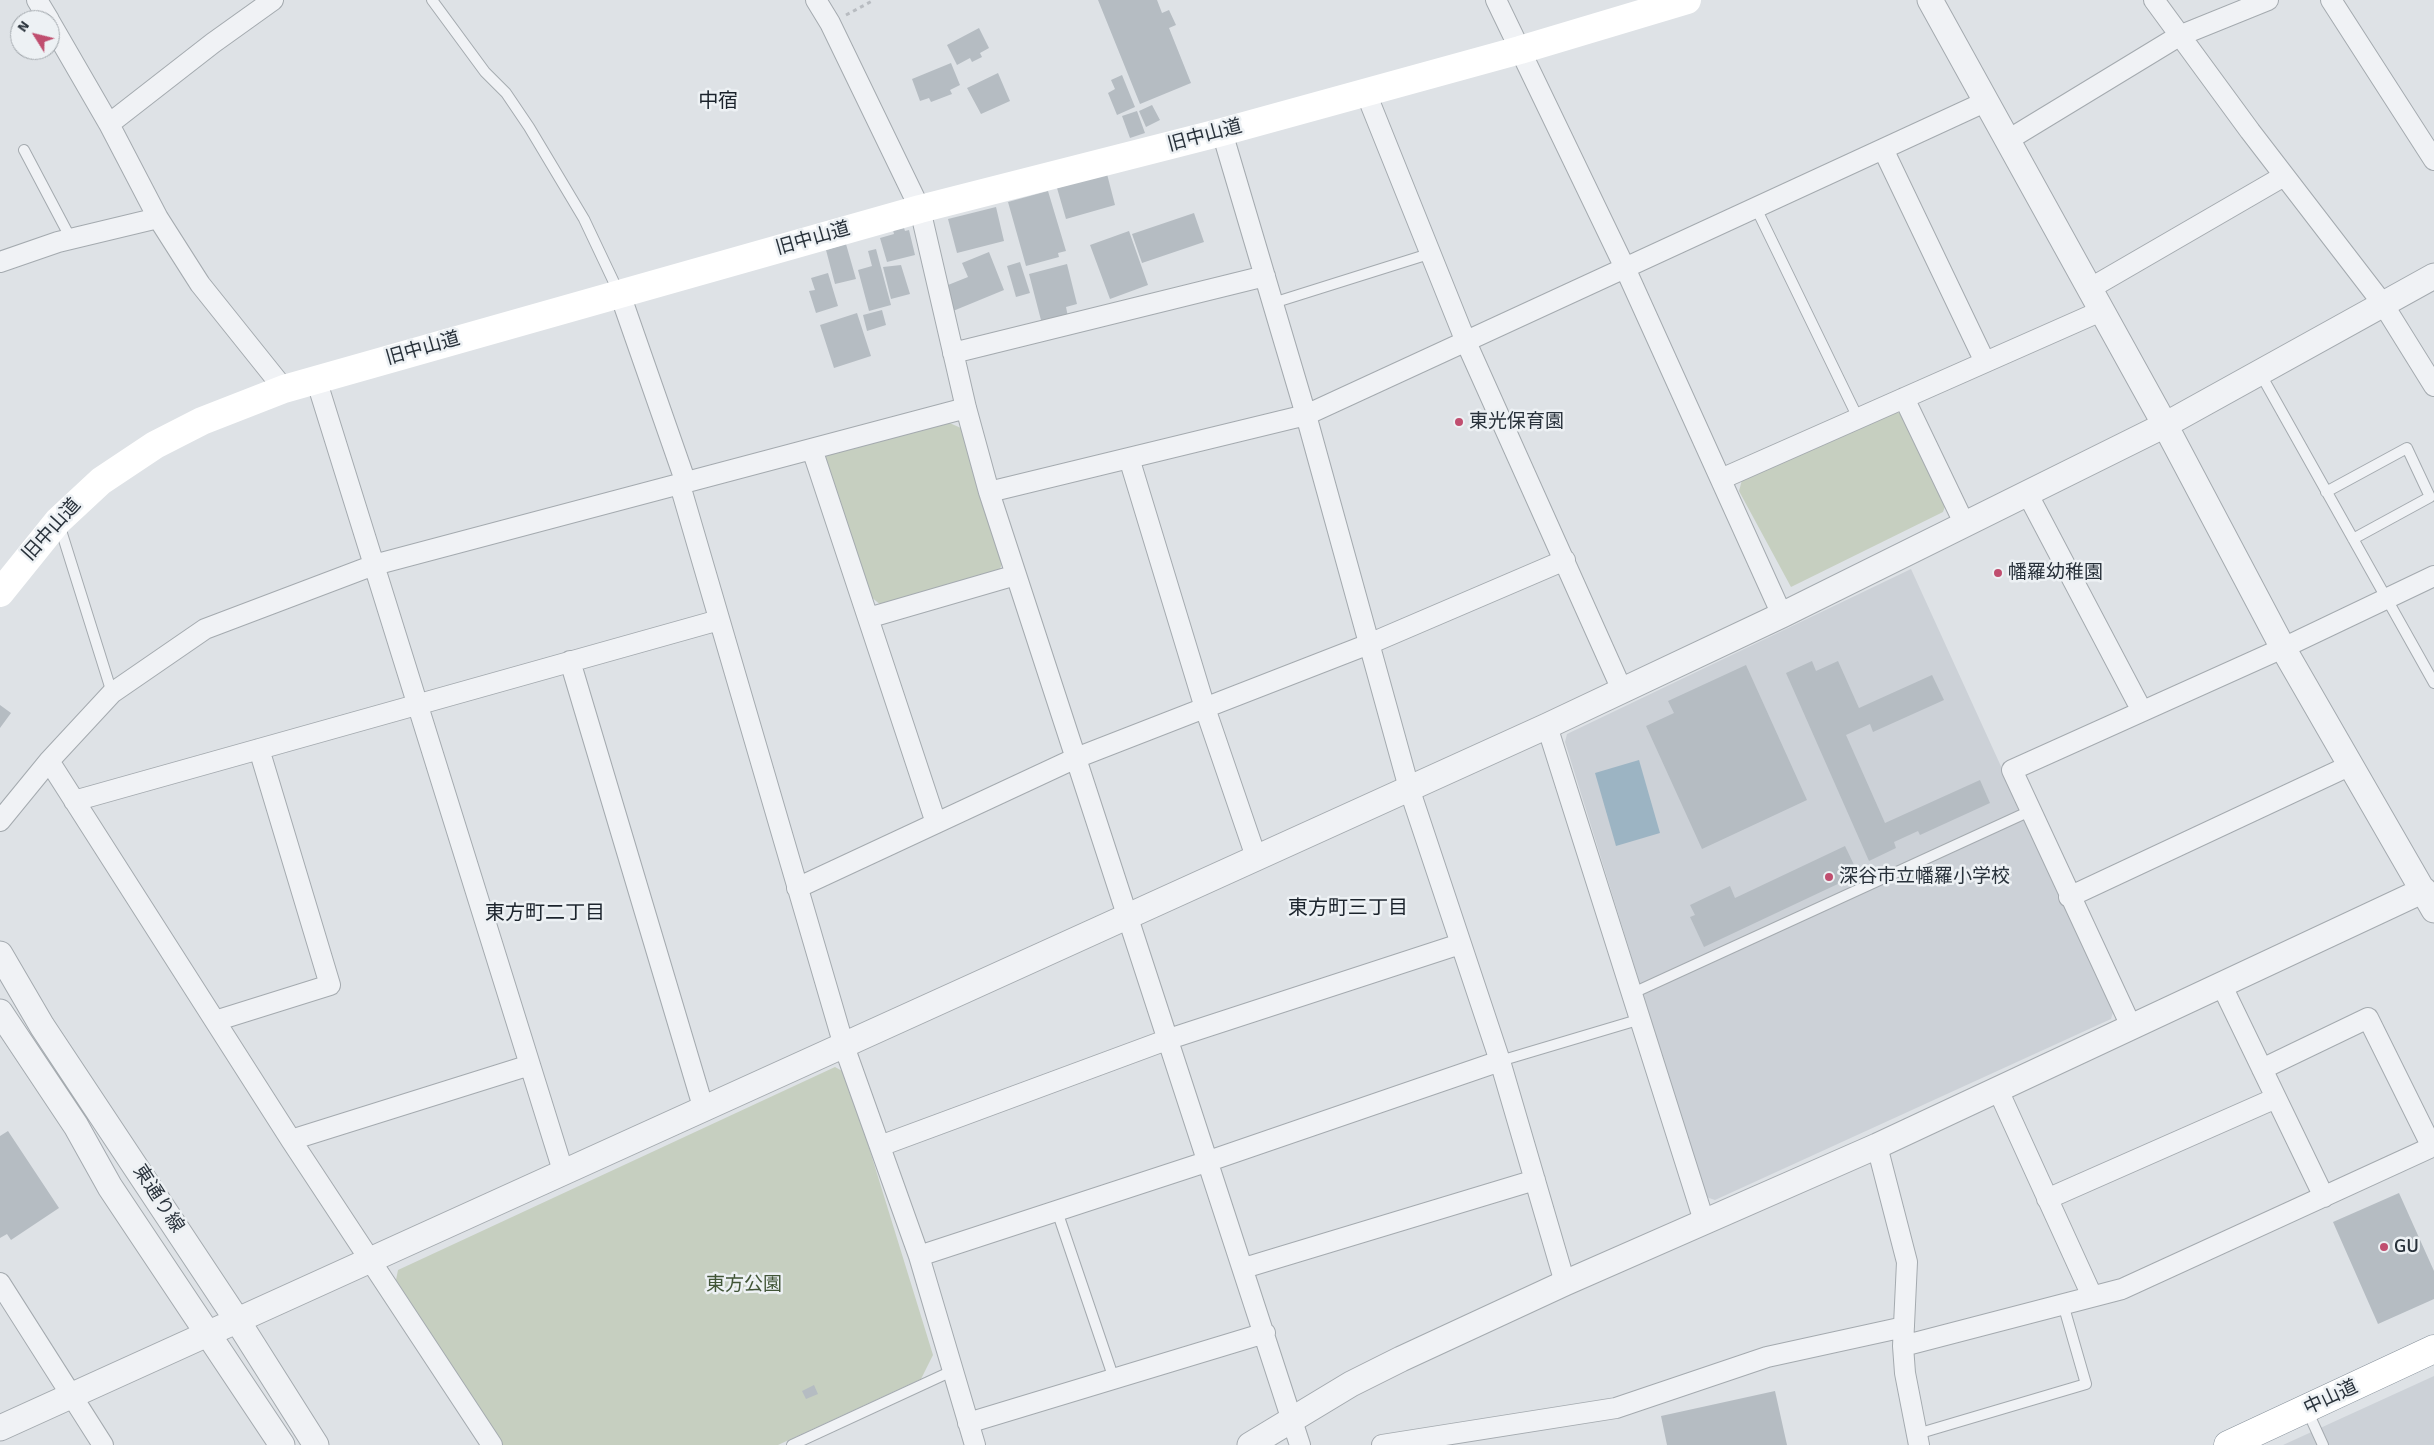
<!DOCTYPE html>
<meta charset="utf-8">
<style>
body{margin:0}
#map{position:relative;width:2434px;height:1445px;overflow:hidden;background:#dee2e6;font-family:Signika,sans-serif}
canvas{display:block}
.north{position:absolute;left:10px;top:10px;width:50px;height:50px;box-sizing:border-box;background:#edf1f4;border:1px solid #9fa5aa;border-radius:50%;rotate:306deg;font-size:14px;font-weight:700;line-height:20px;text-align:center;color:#29323b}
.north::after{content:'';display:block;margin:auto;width:18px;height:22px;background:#c04e6f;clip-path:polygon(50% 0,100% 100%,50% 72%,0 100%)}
</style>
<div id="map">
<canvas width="2434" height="1445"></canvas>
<div class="north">N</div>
</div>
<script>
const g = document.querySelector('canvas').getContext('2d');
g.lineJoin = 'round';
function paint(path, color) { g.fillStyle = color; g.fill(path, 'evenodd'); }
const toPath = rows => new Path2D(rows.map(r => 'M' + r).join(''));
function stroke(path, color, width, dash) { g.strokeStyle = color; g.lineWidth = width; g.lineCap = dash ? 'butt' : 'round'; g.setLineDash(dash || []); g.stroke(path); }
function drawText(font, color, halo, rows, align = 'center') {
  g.font = font + ' Signika,"Noto Sans JP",sans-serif'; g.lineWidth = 5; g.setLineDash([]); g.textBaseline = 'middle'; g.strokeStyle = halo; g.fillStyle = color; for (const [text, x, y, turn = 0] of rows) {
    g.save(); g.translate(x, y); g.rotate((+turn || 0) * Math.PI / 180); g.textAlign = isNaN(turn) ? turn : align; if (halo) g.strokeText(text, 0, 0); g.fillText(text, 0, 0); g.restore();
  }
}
const built = toPath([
 [1911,569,2113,1012,2111,1019,1715,1200,1706,1197,1565,742,1567,734],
 [2434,1376,2434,1445,2283,1445]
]);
const green = toPath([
 [1895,412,1905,414,1947,501,1943,512,1791,587,1739,491,1742,480],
 [945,421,961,428,1004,558,1000,569,882,606,870,596,824,455],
 [835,1067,846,1073,933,1355,921,1379,778,1445,502,1445,396,1280,398,1270]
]);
const water = toPath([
 [1639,760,1660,833,1616,846,1595,773]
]);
const building = toPath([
 [1098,0,1157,0,1162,13,1169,10,1176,25,1169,28,1191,83,1140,104],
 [979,28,989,48,980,53,982,57,972,62,970,58,957,65,947,45],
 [951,63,960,85,950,90,952,94,931,102,929,98,920,101,912,79],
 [998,73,1010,101,981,114,967,88],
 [1122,75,1135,107,1117,115,1108,93,1115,89,1111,80],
 [1152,105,1160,120,1146,127,1139,111],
 [1137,111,1145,133,1130,138,1122,116],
 [1107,174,1115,205,1066,219,1057,188],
 [1048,191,1066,251,1058,253,1059,257,1026,266,1008,202],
 [996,207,1004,241,957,253,948,219],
 [1194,213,1204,242,1142,263,1132,234],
 [904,228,905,231,909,230,915,255,887,262,880,238,894,234,893,230],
 [1129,231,1148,285,1110,299,1090,245],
 [846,244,856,279,835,284,826,250],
 [876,249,891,305,869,311,858,270,872,266,868,251],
 [989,252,1004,290,953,311,943,287,968,277,962,263],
 [1020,262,1030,293,1016,297,1007,266],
 [1067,264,1077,304,1066,307,1068,317,1042,324,1029,274],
 [901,265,910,294,891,299,883,267],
 [828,273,838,306,816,313,809,291,815,290,811,278],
 [882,310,886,325,867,331,863,315],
 [857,313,871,356,834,368,820,325],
 [1812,661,1816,671,1838,661,1859,708,1932,675,1944,700,1873,732,1870,724,1846,735,1885,823,1980,780,1990,803,1920,835,1918,831,1894,842,1896,848,1869,861,1786,673],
 [1746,665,1807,800,1702,849,1646,726,1674,713,1668,701],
 [0,705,11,713,0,728],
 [1845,846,1856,869,1840,877,1842,882,1704,947,1690,917,1695,915,1690,905,1730,886,1735,898],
 [8,1131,59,1208,11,1240,7,1234,0,1238,0,1136],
 [2399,1193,2434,1271,2434,1299,2378,1324,2333,1222],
 [814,1385,818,1394,806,1399,802,1391],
 [1775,1391,1787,1445,1667,1445,1661,1416]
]);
const path = toPath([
 [846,15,874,0]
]);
const service = toPath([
 [432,0,485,72,506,93,529,127,584,219,619,293],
 [24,150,71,239],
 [1756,208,1858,418],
 [1273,303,1432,253],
 [2260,373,2434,683],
 [2326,492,2407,448,2430,497,2353,539],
 [59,524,112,693],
 [1633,993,2030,811],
 [1500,1061,1641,1019],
 [1057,1211,1114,1379],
 [2307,1410,2323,1445],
 [1917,1434,2086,1384,2063,1304],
 [792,1445,952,1371]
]);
const minor = toPath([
 [37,0,49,20],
 [816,0,830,23,920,209,966,408,989,492,1300,1445],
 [1496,0,1625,268,1782,615],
 [2154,0,2250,131,2383,304,2434,386],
 [2331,0,2434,160],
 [50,22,109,124,158,218,200,284,284,389],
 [1366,93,1466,342,1622,690],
 [109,124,213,43,273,0],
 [1222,132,1306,415,1409,788,1500,1061,1565,1283],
 [2008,140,2179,36,2268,0],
 [1883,149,1985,362],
 [0,262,58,242,158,218],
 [2089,289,2284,176],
 [620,294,686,483],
 [953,353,1265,276],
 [316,379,564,1174],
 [1904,398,1965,525],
 [812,449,936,823],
 [1129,458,1205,708,1256,857],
 [1721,479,2101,311],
 [680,485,844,1046,919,1256,975,1445],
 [989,492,1306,415,1987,101],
 [2027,493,2142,711],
 [868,618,1016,575],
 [570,661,704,1110],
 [1547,726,1704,1221],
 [49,761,291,1140,492,1445],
 [74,801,719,620],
 [0,821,49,761,112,693,205,629,374,565,966,408],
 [797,888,1076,758,1369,644,1565,560],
 [2069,897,2351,765],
 [2222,986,2324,1197],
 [215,1021,330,985,259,749],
 [2131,1026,2012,770,2283,648,2434,576],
 [2262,1069,2368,1018,2432,1147],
 [1998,1090,2092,1296],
 [291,1140,530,1065],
 [880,1146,1169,1039,1460,944],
 [1877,1146,1907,1262,1903,1346,2122,1289,2434,1146],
 [2047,1199,2276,1098],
 [919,1256,1209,1161,1500,1061],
 [1244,1268,1535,1180],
 [0,1283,103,1445],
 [1903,1346,1905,1373,1919,1445],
 [968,1423,1265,1333],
 [1382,1445,1616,1408,1767,1357,1904,1327]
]);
const tertiary = toPath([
 [1930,0,2165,425,2283,648,2434,910],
 [0,954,42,1026,237,1320,316,1445],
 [0,1012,76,1126,110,1187,282,1445],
 [0,1428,1547,726,1782,615,2165,425,2434,276],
 [1250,1445,1351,1384,1401,1359,1565,1283,1877,1146,2424,890]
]);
const secondary = toPath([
 [0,593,58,521,101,481,155,445,202,421,284,389,920,209,1222,132,1520,50,1687,0]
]);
const trunk = toPath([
 [2228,1445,2434,1349]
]);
const markers = [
 [1459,422,5,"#c04e6f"],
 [1998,573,5,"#c04e6f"],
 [1829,877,5,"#c04e6f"],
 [2384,1247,5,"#c04e6f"]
];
const streetNames = [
 ["旧中山道",1205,136,-15],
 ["旧中山道",813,239,-16],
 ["旧中山道",423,349,-16],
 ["旧中山道",52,530,-48],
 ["東通り線",158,1199,57],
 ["中山道",2331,1398,-25]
];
const poiNames = [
 ["東光保育園",1469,422],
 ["幡羅幼稚園",2008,573],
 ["深谷市立幡羅小学校",1839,877],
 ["GU",2394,1247]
];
const parkNames = [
 ["東方公園",744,1285]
];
const neighbourhoodNames = [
 ["中宿",718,102],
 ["東方町三丁目",1348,909],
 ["東方町二丁目",545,914]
];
paint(built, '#ccd1d7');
paint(green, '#c6cfc0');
paint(water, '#9cb4c3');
paint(building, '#b5bcc2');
stroke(service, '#a4aaaf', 12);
stroke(minor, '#a4aaaf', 22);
stroke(tertiary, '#a4aaaf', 27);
stroke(trunk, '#87919b', 29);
stroke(path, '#b8bcc1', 3, [4, 4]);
stroke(service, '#f0f2f5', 10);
stroke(minor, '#f0f2f5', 20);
stroke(tertiary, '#f0f2f5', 25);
stroke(secondary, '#fff', 28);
stroke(trunk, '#fff', 28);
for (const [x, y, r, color] of markers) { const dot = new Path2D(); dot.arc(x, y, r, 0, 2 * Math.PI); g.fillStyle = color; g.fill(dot); stroke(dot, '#edf1f4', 2); }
drawText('19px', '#29323b', '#edf1f4', streetNames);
drawText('19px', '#29323b', '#edf1f4', poiNames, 'left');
drawText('19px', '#415537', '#edf1f4', parkNames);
drawText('20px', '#1b232c', '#edf1f4', neighbourhoodNames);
</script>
